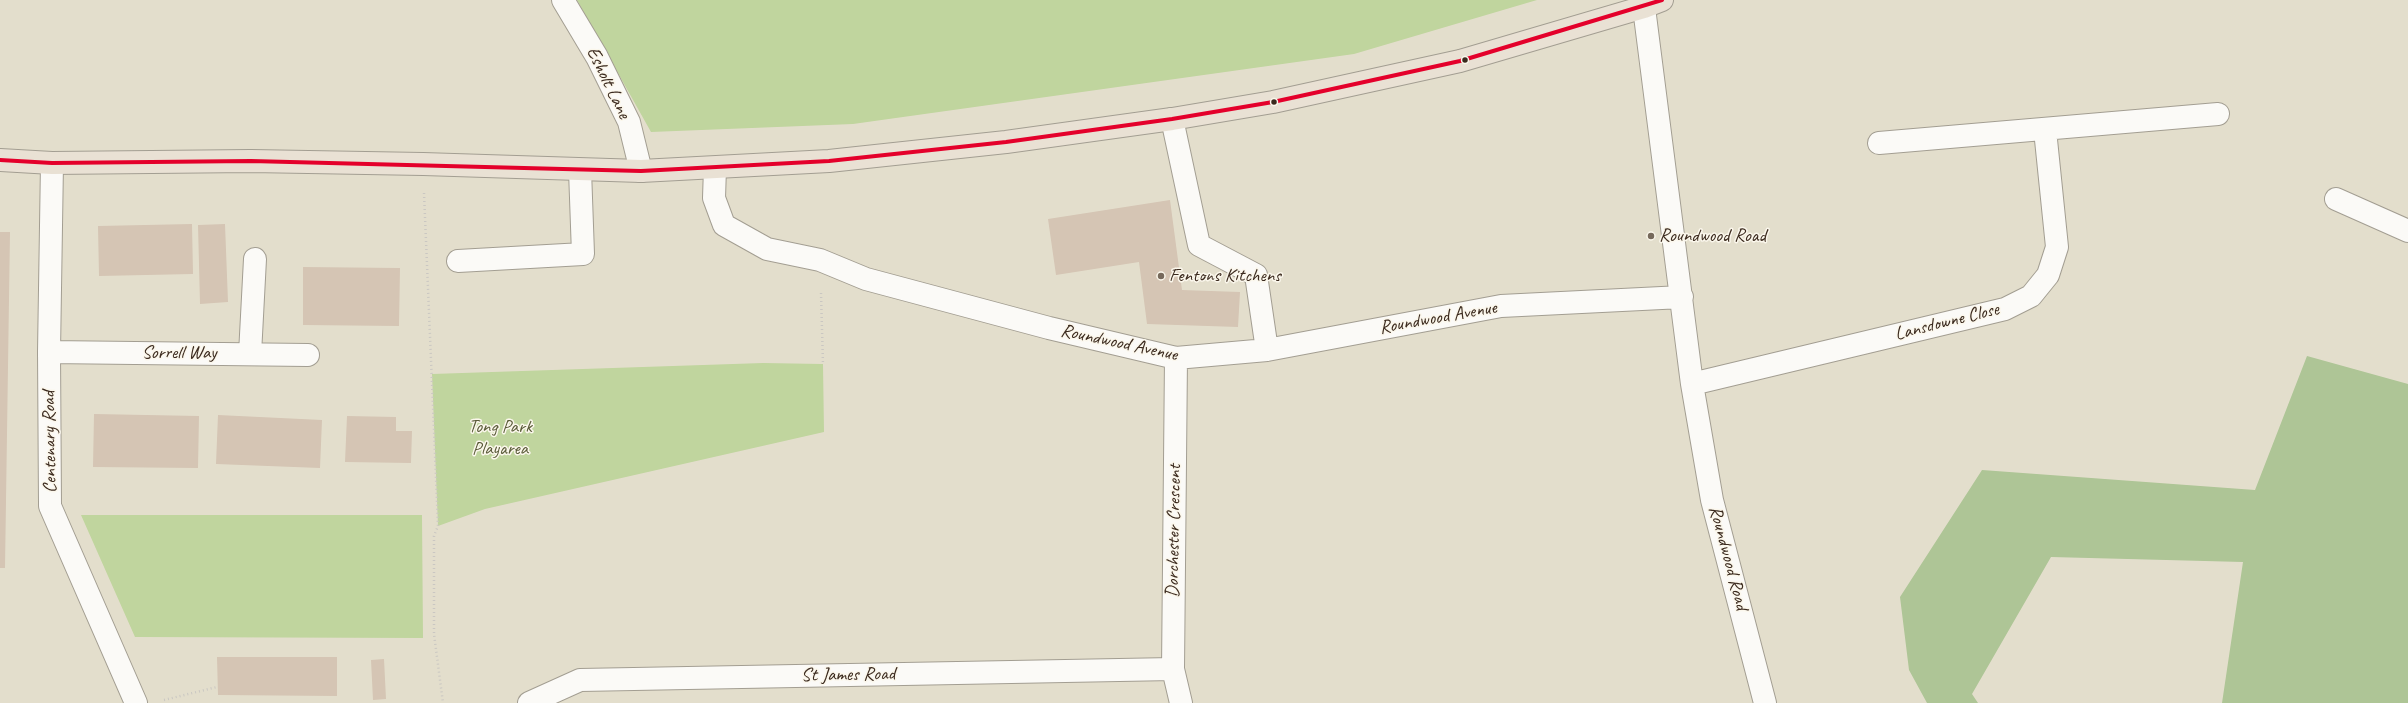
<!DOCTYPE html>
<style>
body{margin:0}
canvas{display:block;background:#e3decc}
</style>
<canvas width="2408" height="703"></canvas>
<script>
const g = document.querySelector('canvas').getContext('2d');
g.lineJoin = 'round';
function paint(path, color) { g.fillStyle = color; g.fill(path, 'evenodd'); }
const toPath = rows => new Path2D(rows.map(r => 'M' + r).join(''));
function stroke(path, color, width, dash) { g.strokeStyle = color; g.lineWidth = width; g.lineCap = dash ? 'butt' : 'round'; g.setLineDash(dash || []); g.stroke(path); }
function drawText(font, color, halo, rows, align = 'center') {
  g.font = font + ' Caveat,sans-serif'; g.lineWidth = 3; g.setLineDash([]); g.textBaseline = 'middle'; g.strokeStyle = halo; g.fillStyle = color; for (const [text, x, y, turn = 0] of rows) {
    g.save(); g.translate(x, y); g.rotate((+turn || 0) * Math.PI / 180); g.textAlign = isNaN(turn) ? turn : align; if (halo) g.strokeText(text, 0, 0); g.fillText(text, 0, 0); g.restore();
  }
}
const green = toPath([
 [577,0,1537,0,1354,54,853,124,651,132],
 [763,363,823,364,824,432,485,509,438,526,432,374],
 [81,515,422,515,423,638,135,637]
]);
const forest = toPath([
 [2307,356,2408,384,2408,703,2222,703,2243,562,2051,557,1972,694,1978,703,1927,703,1909,670,1900,597,1982,470,2255,490]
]);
const building = toPath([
 [1170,200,1182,290,1240,292,1238,327,1147,324,1139,262,1056,275,1048,219],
 [192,224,193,274,99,276,98,226],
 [225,224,228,302,200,304,198,225],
 [0,232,10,232,5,568,0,568],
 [303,267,400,268,399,326,303,325],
 [94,414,199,416,198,468,93,467],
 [218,415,322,420,320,468,216,464],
 [347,416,396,417,396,431,412,431,411,463,345,462],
 [217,657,337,657,337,696,218,695],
 [384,659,386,699,373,700,371,660]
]);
const path = toPath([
 [424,193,438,526,434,536,434,634,443,703],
 [821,293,823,364],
 [164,700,217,687]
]);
const minor = toPath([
 [563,0,597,57,629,122,641,171],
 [1643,0,1692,384,1712,500,1765,703],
 [1172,119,1199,245,1256,275,1267,350],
 [1879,143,2218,114],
 [52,163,49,352,50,506,136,703],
 [715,168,714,198,724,225,767,249,820,260,866,279,1049,328,1176,358,1267,350,1501,306,1682,297],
 [2336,199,2408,231],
 [458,261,583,254,580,170],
 [49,352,308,355],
 [250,354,255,259],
 [1176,358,1173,669,1181,703],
 [1692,384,2005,309,2031,296,2048,275,2057,247,2045,130],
 [529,703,580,680,1173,669]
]);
const major = toPath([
 [0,160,52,163,251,161,423,164,641,171,829,161,1006,142,1172,119,1273,102,1460,61,1644,7,1662,0]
]);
const bus1 = toPath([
 [0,160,52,163,251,161,641,171,829,161,1006,142,1172,119,1273,102,1460,61,1662,0]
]);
const markers = [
 [1465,60,3.5,"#3b2a1e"],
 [1274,102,3.5,"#3b2a1e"],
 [1651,236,4,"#76695b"],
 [1161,276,4,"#76695b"]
];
const streetNames = [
 ["Esholt Lane",608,83,64],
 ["Roundwood Avenue",1438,318,-10],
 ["Lansdowne Close",1947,322,-14],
 ["Roundwood Avenue",1119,343,12],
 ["Sorrell Way",179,353],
 ["Centenary Road",50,442,-91],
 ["Dorchester Crescent",1174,531,-89],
 ["Roundwood Road",1728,558,75],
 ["St James Road",848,675,-1]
];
const poiNames = [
 ["Roundwood Road",1659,236],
 ["Fentons Kitchens",1169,276]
];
const parkNames = [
 ["Tong Park",500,427],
 ["Playarea",500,449]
];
paint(green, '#c0d59e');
paint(forest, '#aec596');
paint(building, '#d5c5b4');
stroke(minor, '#a39e92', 24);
stroke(major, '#a39e92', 24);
stroke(path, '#cac7c2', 2.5, [1, 3]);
stroke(minor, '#fbfaf7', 22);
stroke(major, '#e9e1d4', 22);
stroke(bus1, '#e4002b', 4);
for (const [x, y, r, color] of markers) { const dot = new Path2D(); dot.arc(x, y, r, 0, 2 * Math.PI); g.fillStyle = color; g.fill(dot); stroke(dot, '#fbf7ec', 1.5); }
drawText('19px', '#3b2a1e', '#fbf7ec', streetNames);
drawText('19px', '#3b2a1e', '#fbf7ec', poiNames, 'left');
drawText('19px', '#5a5b39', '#fbf7ec', parkNames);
</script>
